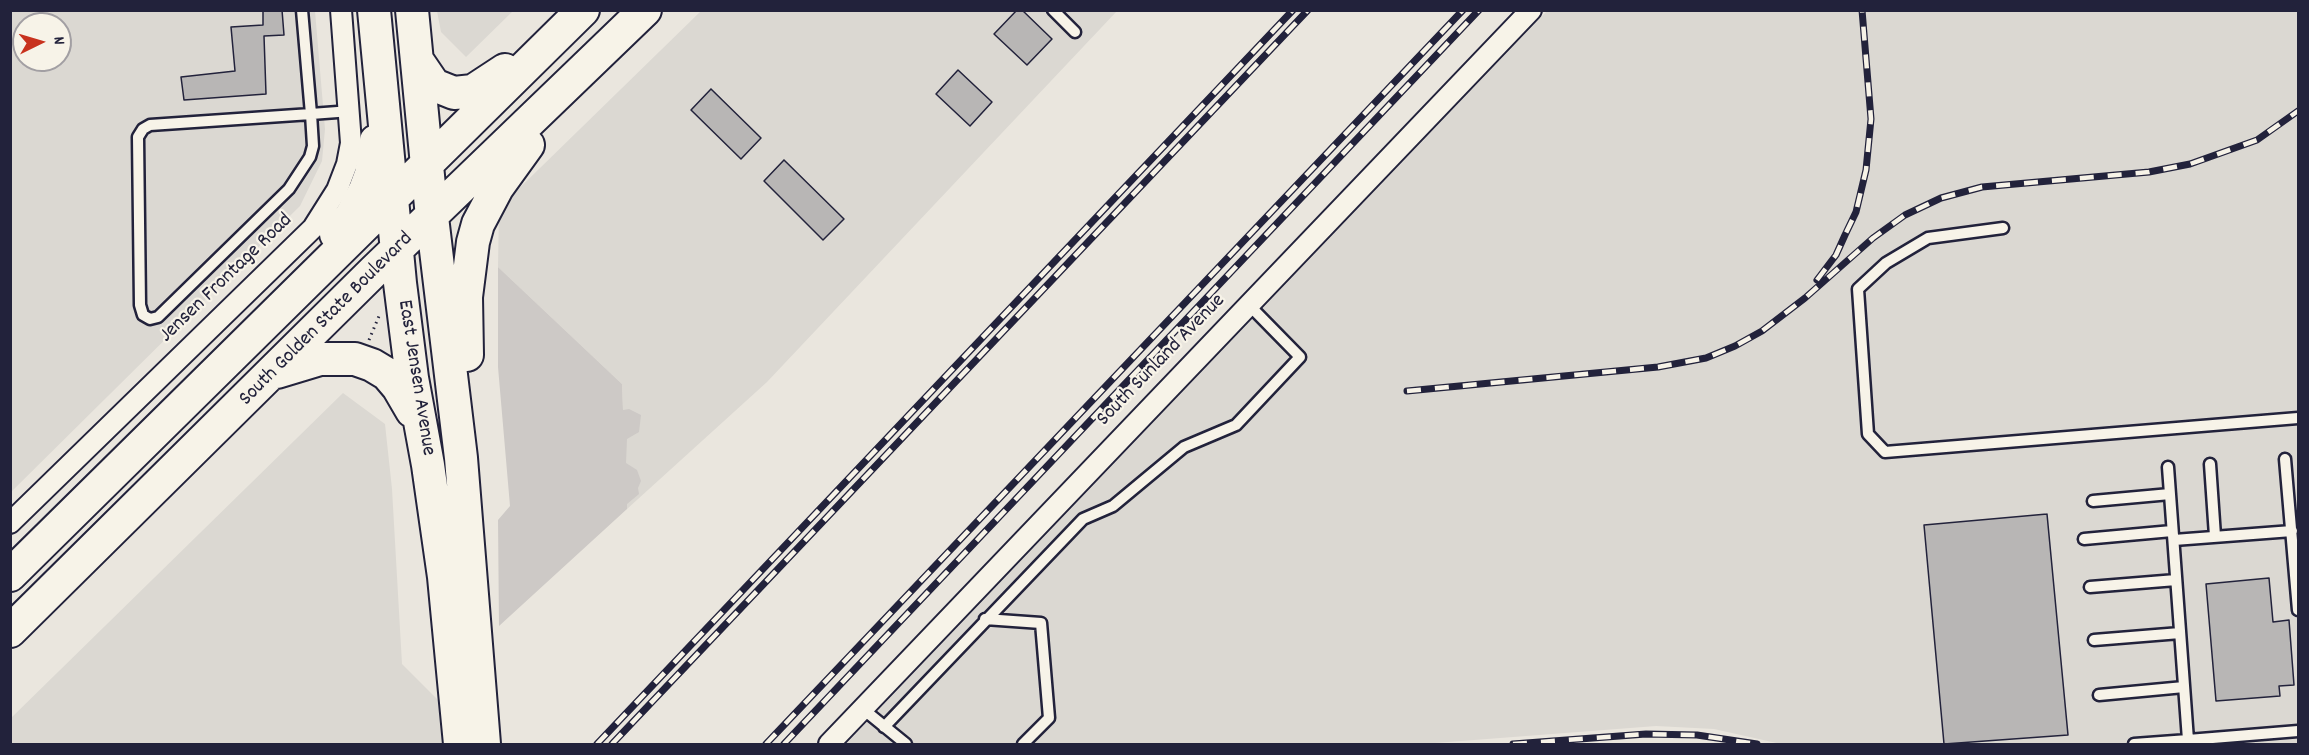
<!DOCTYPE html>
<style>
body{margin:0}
#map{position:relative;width:2309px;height:755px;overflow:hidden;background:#eae6de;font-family:Dekko,sans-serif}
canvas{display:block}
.frame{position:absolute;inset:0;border:12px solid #22223b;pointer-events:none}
.north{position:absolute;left:12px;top:12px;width:60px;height:60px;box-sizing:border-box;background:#f7f3e8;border:2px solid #a29fa3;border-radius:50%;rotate:85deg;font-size:16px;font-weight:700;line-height:24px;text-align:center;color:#22223b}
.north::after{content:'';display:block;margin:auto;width:21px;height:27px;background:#c8321e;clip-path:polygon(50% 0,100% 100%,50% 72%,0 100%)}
</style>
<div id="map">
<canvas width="2309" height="755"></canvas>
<div class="frame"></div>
<div class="north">N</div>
</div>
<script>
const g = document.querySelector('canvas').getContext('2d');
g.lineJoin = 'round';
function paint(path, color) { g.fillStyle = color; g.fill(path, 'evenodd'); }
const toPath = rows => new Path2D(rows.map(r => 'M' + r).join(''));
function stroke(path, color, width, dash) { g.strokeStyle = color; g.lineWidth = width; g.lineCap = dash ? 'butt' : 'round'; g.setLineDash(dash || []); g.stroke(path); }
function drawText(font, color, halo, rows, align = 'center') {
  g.font = font + ' Dekko,sans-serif'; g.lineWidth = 4.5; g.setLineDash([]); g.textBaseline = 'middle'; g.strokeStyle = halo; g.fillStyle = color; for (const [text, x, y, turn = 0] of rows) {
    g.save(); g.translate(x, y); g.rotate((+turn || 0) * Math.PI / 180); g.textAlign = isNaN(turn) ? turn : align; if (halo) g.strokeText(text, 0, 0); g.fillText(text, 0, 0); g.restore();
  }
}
const built = toPath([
 [11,11,315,11,325,129,322,161,300,206,11,492],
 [24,24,60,24,60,60,24,60],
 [437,11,437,10,513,11,466,57,441,32],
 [701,11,1117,11,767,382,627,509,622,384,498,267,499,208],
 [1547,11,2298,11,2298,744,1781,744,1714,729,1656,726,1422,744,846,744],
 [343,393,385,424,392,489,402,664,438,700,442,744,11,744,11,718]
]);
const green = toPath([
 [498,267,622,384,623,410,629,409,641,415,639,432,627,439,626,463,637,470,641,481,638,488,639,494,627,504,627,509,499,626,498,520,510,506,498,367]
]);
const building = toPath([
 [263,10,282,10,284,35,264,36,266,94,184,100,181,77,235,71,231,27,263,25,263,10],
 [1017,10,1022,10,1052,39,1027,65,994,34,1017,10],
 [958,70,992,102,970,126,936,94,958,70],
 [711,89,761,138,741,159,691,110,711,89],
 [784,160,844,219,823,240,764,181,784,160],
 [2047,514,2068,735,1944,744,1924,525,2047,514],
 [2269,578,2273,622,2289,620,2294,685,2279,686,2280,696,2216,701,2206,584,2269,578]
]);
const path = toPath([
 [369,340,379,316]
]);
const service = toPath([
 [302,10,311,114,313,146,310,157,289,189,158,317,150,319,143,315,140,305,138,137,143,129,150,125,311,114,351,111],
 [1053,10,1075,32],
 [2003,228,1928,238,1886,263,1858,289,1868,434,1885,452,2298,418],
 [2285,459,2298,610],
 [2210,464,2215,536],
 [2093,501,2170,494],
 [2084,539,2172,531],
 [2174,540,2292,531],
 [2090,587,2176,580],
 [985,619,1041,623,1049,718,1023,744],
 [2094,640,2180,633],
 [2099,695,2184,687],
 [863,709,906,744],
 [884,727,1083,519,1113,506,1184,447,1236,425,1300,357,1249,305],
 [2134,744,2188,740,2168,467],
 [2187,744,2188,740,2298,731]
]);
const minor = toPath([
 [10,523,313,228,337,190,347,164,351,143,341,10],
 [829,744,1531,10]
]);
const primary = toPath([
 [374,10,400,283,412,378,428,465,444,577,460,744],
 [412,10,432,217,461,458,484,744],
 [417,60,434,85,454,93,473,91,505,70],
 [336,234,351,216,365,190,371,174,376,141],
 [467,355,466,297,473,242,478,224,497,188,528,145],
 [277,372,320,359,355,359,372,365,387,374,398,387,412,411],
 [10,575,583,10],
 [10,631,374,271,645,10]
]);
const rail = toPath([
 [1817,280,1836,255,1845,235,1856,212,1866,170,1871,119,1862,10],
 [1407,391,1658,367,1706,358,1735,346,1762,331,1805,298,1873,238,1905,215,1941,198,1982,187,2149,172,2190,164,2257,140,2298,111],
 [597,744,1293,10],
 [612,744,1308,10],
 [766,744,1463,10],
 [784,744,1479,10],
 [1513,744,1646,734,1697,735,1757,744]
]);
const streetNames = [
 ["Jensen Frontage Road",227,279,-44],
 ["South Golden State Boulevard",327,320,-45],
 ["South Sunland Avenue",1162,361,-46],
 ["East Jensen Avenue",415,378,81]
];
paint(built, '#dbd8d2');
paint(green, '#cdc9c6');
paint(building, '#b8b6b5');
stroke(building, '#22223b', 1.5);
stroke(service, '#22223b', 15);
stroke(minor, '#22223b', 24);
stroke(primary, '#22223b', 36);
stroke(path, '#22223b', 3, [1.5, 4.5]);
stroke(service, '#f7f3e8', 10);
stroke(minor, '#f7f3e8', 20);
stroke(primary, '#f7f3e8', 32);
stroke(rail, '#22223b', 7);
stroke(rail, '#f7f3e8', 4.5, [14]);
drawText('21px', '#22223b', '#f7f3e8', streetNames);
</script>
